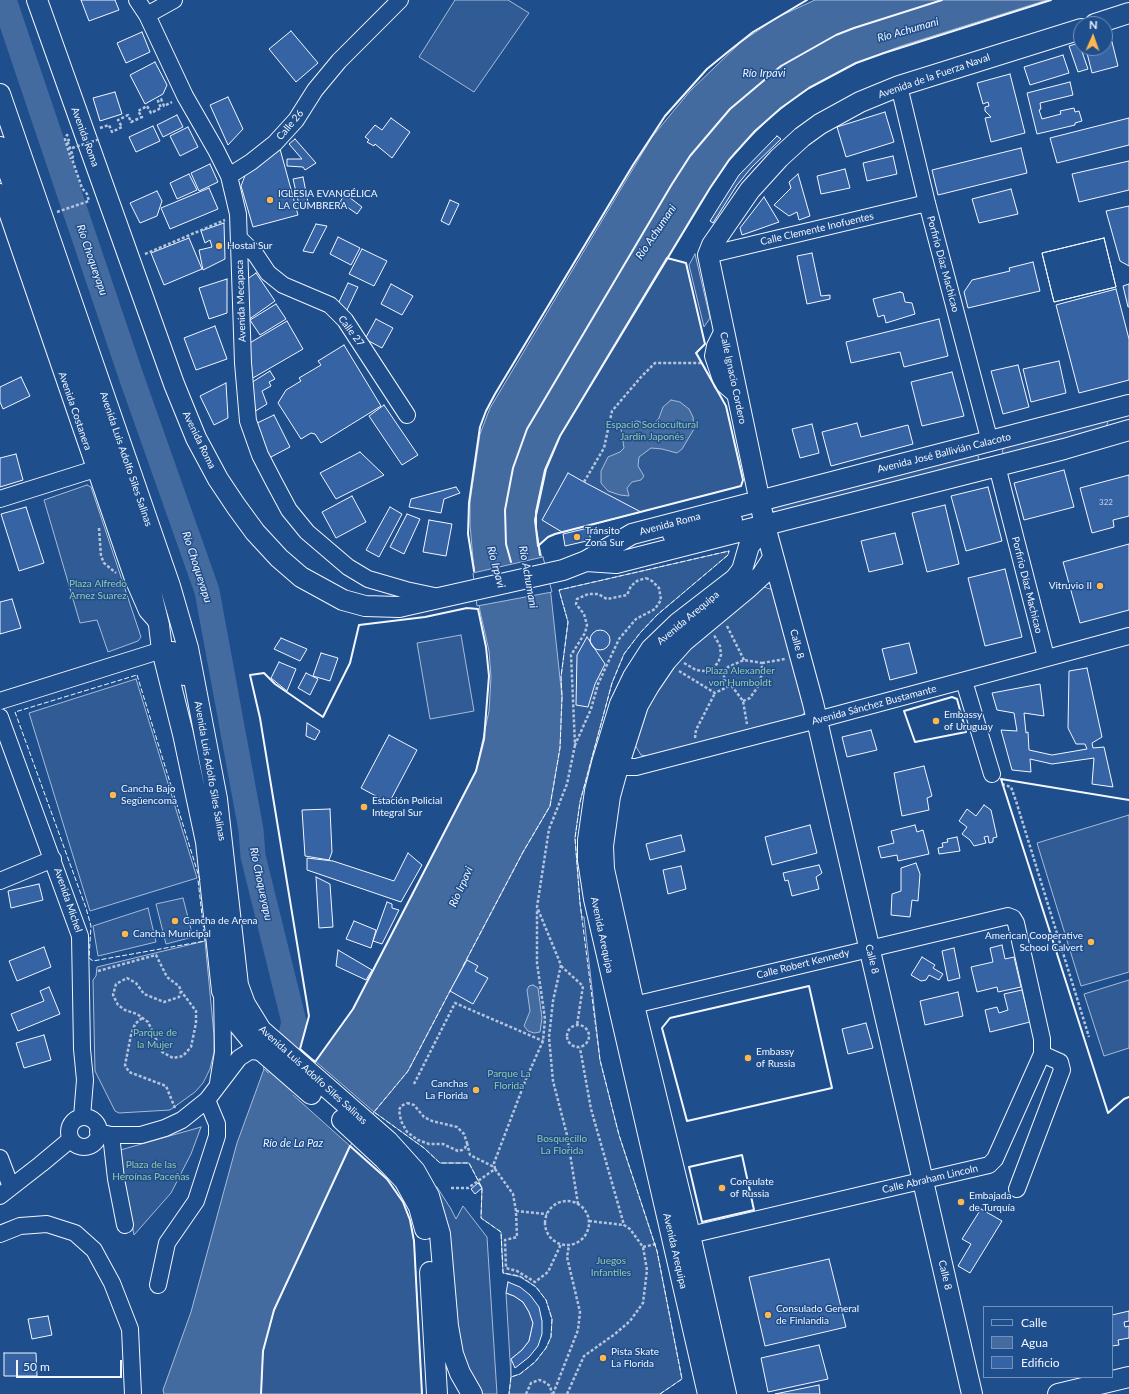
<!DOCTYPE html>
<meta charset="utf-8">
<style>
body{margin:0}
#map{position:relative;width:1129px;height:1394px;overflow:hidden;background:#1f4e8c;font-family:Lato,sans-serif}
canvas{display:block}
.legend{position:absolute;left:983px;top:1306px;width:130px;height:72px;box-sizing:border-box;background:#1f4e8c;border:1px solid #7391ba;margin:0;padding:5px 7px;list-style:none;font-size:12px;color:#f2f6ff}
.legend li{display:flex;align-items:center;gap:8px;height:20px}
.legend b{width:20px;border:1px solid #7391ba}
.north{position:absolute;left:1073px;top:16px;width:40px;height:40px;box-sizing:border-box;background:#1f4e8c;border:1px solid #7391ba;border-radius:50%;rotate:2deg;font-size:11px;font-weight:700;line-height:16px;text-align:center;color:#f2f6ff}
.north::after{content:'';display:block;margin:auto;width:14px;height:18px;background:#ffb74d;clip-path:polygon(50% 0,100% 100%,50% 72%,0 100%)}
.scale{position:absolute;left:16px;top:1360px;width:106px;height:18px;box-sizing:border-box;border:2px solid #f2f6ff;border-top:0;padding-left:5px;font-size:12px;line-height:14px;white-space:nowrap;color:#f2f6ff;-webkit-text-stroke:3px #1f4e8c;paint-order:stroke}
</style>
<div id="map">
<canvas width="1129" height="1394"></canvas>
<ul class="legend">
<li><b style="height:5px;background:#1f4e8c"></b>Calle</li>
<li><b style="height:11px;background:#446ba0"></b>Agua</li>
<li><b style="height:11px;background:#3563a3"></b>Edificio</li>
</ul>
<div class="north">N</div>
<div class="scale">50 m</div>
</div>
<script>
const g = document.querySelector('canvas').getContext('2d');
g.lineJoin = 'round';
function paint(path, color) { g.fillStyle = color; g.fill(path, 'evenodd'); }
const toPath = rows => new Path2D(rows.map(r => 'M' + r).join(''));
function stroke(path, color, width, dash) { g.strokeStyle = color; g.lineWidth = width; g.lineCap = dash ? 'butt' : 'round'; g.setLineDash(dash || []); g.stroke(path); }
function drawText(font, color, halo, rows, align = 'center') {
  g.font = font + ' Lato,sans-serif'; g.lineWidth = 3; g.setLineDash([]); g.textBaseline = 'middle'; g.strokeStyle = halo; g.fillStyle = color; for (const [text, x, y, turn = 0] of rows) {
    g.save(); g.translate(x, y); g.rotate((+turn || 0) * Math.PI / 180); g.textAlign = isNaN(turn) ? turn : align; if (halo) g.strokeText(text, 0, 0); g.fillText(text, 0, 0); g.restore();
  }
}
const built = toPath([
 [455,0,508,0,529,13,474,92,419,57,455,0],
 [695,254,710,318,704,327,689,265,695,254],
 [667,258,686,263,705,344,697,353,726,406,743,480,741,486,555,534,548,537,539,546,535,520,546,469,560,436,667,258],
 [1106,421,1108,423,1105,428,1006,455,1002,452,1004,447,1106,421],
 [975,454,979,457,977,462,776,513,771,510,772,508,975,454],
 [87,485,91,487,141,637,138,641,108,652,97,620,80,623,44,500,87,485],
 [729,551,728,555,657,615,640,633,624,654,612,683,580,802,575,838,580,903,582,917,584,917,600,1060,619,1135,657,1251,682,1379,660,1394,509,1394,511,1377,506,1293,514,1296,523,1302,529,1312,533,1323,529,1341,522,1350,511,1359,511,1377,520,1374,535,1362,546,1348,551,1337,552,1319,546,1300,536,1287,520,1277,503,1273,501,1232,481,1218,482,1188,469,1163,440,1163,424,1148,374,1112,408,1071,523,852,550,806,562,697,561,677,568,622,559,590,729,551],
 [764,587,773,590,806,710,804,713,800,717,648,756,641,755,635,745,646,707,671,665,759,589,764,587],
 [461,635,474,711,430,719,417,643,461,635],
 [136,679,197,878,90,911,29,713,136,679],
 [1129,815,1129,972,1081,986,1037,843,1129,815],
 [183,898,193,937,166,944,156,904,183,898],
 [148,908,156,942,98,956,93,926,148,908],
 [205,941,214,1035,214,1052,210,1069,203,1083,195,1092,170,1110,119,1113,115,1111,95,1071,93,980,96,976,97,967,205,941],
 [1129,980,1129,1048,1104,1056,1084,994,1129,980],
 [201,1127,191,1154,171,1193,134,1235,117,1151,201,1127],
 [350,1146,387,1179,403,1202,410,1220,414,1241,422,1394,261,1394,263,1351,274,1310,350,1146],
 [433,1186,437,1187,451,1209,456,1219,463,1206,487,1237,497,1394,481,1394,464,1362,433,1186]
]);
const water = toPath([
 [815,0,1047,0,901,46,847,67,801,93,771,117,735,152,700,203,560,436,546,469,540,492,535,520,537,537,551,595,562,697,560,748,550,806,523,852,408,1071,374,1112,350,1146,274,1310,263,1351,261,1394,164,1394,163,1390,191,1312,237,1143,264,1069,287,1089,315,1062,353,1009,476,771,489,711,491,677,489,651,480,611,473,559,470,525,470,502,480,434,490,408,652,137,690,91,741,42,778,17,815,0],
 [671,400,680,402,689,409,693,417,694,429,682,449,677,453,662,449,651,448,639,457,638,466,644,476,641,480,632,482,627,488,629,496,620,495,608,491,601,483,601,471,608,457,620,452,624,448,621,429,627,423,637,421,651,426,654,424,659,418,663,407,671,400],
 [533,985,538,988,542,1018,540,1032,534,1033,528,1031,524,1026,530,1011,527,990,529,986,533,985]
]);
const pier = toPath([
 [543,557,552,592,477,606,473,573,543,557],
 [314,1060,374,1112,350,1146,263,1068,265,1067,287,1087,314,1060]
]);
const river = toPath([
 [4,0,132,379,207,591,251,830,253,856,294,1022,278,1087,285,1115]
]);
const building = toPath([
 [81,0,115,0,119,10,89,21,81,0],
 [291,31,318,63,296,82,269,49,291,31],
 [142,32,150,52,126,63,117,43,142,32],
 [1112,42,1118,66,1092,73,1086,49,1105,48,1105,44,1112,42],
 [1079,43,1088,69,1078,72,1069,46,1079,43],
 [1063,55,1069,73,1030,85,1024,67,1063,55],
 [155,62,167,85,163,94,145,104,130,75,155,62],
 [1010,74,1025,133,991,142,985,118,991,117,985,111,985,107,989,106,988,102,983,104,977,83,1010,74],
 [1070,82,1073,95,1040,103,1041,109,1039,110,1042,119,1061,114,1060,111,1074,108,1075,112,1079,111,1082,121,1075,123,1075,125,1037,134,1027,93,1070,82],
 [115,92,122,114,100,121,93,98,115,92],
 [228,97,243,129,228,145,210,105,228,97],
 [885,112,894,142,846,157,837,127,885,112],
 [177,115,183,127,163,137,157,125,177,115],
 [391,118,410,132,392,158,375,144,374,146,367,142,369,140,365,137,375,125,382,130,391,118],
 [1129,118,1129,145,1057,163,1050,138,1129,118],
 [153,126,160,141,136,152,129,137,153,126],
 [188,127,198,147,180,156,170,136,188,127],
 [777,136,781,139,752,167,737,185,713,223,710,221,739,175,777,136],
 [295,139,316,163,305,170,303,167,287,166,287,159,302,159,289,144,295,139],
 [1021,148,1027,173,938,195,932,170,1021,148],
 [280,149,298,215,253,227,241,186,246,173,280,149],
 [893,156,897,174,867,181,863,163,893,156],
 [1129,161,1129,190,1079,202,1072,174,1129,161],
 [210,164,218,182,199,191,191,173,210,164],
 [845,169,850,188,821,194,817,176,845,169],
 [189,174,197,190,177,199,170,183,189,174],
 [798,174,810,216,799,220,797,212,789,216,774,205,791,188,789,182,798,174],
 [303,177,309,207,300,209,293,179,303,177],
 [209,188,218,209,170,229,161,208,209,188],
 [1011,189,1018,214,979,223,972,199,1011,189],
 [157,191,162,201,157,216,140,223,130,203,157,191],
 [345,194,362,207,357,214,340,202,345,194],
 [764,197,779,222,742,235,740,228,764,197],
 [450,200,459,204,449,225,441,221,450,200],
 [1129,206,1129,266,1120,261,1106,211,1129,206],
 [224,223,225,259,203,270,199,250,212,247,210,240,205,243,201,231,224,223],
 [316,224,327,226,313,253,303,251,316,224],
 [338,237,360,248,351,265,330,254,338,237],
 [189,238,202,269,164,285,151,253,189,238],
 [1104,238,1116,287,1054,302,1042,253,1104,238],
 [1104,238,1116,287,1054,302,1042,253,1104,238],
 [362,249,387,261,374,286,349,274,362,249],
 [812,253,821,296,830,295,830,299,807,304,797,256,812,253],
 [1033,262,1040,291,968,308,964,292,972,280,1010,271,1009,268,1033,262],
 [256,273,275,301,248,320,246,280,256,273],
 [227,279,227,313,209,319,199,288,227,279],
 [348,283,358,287,345,314,337,306,348,283],
 [391,284,413,296,402,315,381,304,391,284],
 [1129,284,1129,307,1128,307,1123,286,1129,284],
 [1116,289,1129,339,1129,380,1079,393,1056,305,1116,289],
 [900,292,903,293,905,302,912,303,915,314,886,323,884,315,878,317,873,299,900,292],
 [276,304,286,319,260,335,250,320,276,304],
 [376,319,393,328,382,348,365,339,376,319],
 [939,319,948,356,904,367,900,352,851,363,846,342,939,319],
 [287,321,303,349,246,382,248,344,287,321],
 [215,326,227,359,196,370,184,338,215,326],
 [344,345,381,406,321,443,315,434,311,433,301,439,278,403,286,390,301,381,299,378,321,365,318,361,344,345],
 [1059,361,1066,393,1031,402,1023,369,1059,361],
 [1018,365,1029,407,1003,414,991,371,1018,365],
 [270,371,275,379,269,382,271,386,262,391,267,404,249,415,246,386,270,371],
 [952,372,964,416,922,426,911,382,952,372],
 [21,377,30,396,3,409,0,402,0,387,21,377],
 [226,383,228,418,214,425,200,396,226,383],
 [384,405,418,455,402,465,369,416,384,405],
 [274,415,290,447,269,458,253,425,274,415],
 [857,423,861,437,908,425,913,444,831,466,822,432,857,423],
 [812,424,819,453,800,458,792,429,812,424],
 [360,452,384,475,336,499,320,473,360,452],
 [16,454,23,480,0,487,0,458,16,454],
 [1064,470,1074,507,1024,520,1014,483,1064,470],
 [568,473,584,482,641,512,562,532,542,520,568,473],
 [1129,475,1129,516,1113,520,1114,527,1092,533,1080,488,1129,475],
 [456,487,460,493,444,499,441,513,409,507,411,499,456,487],
 [988,487,1002,541,966,551,951,496,988,487],
 [352,496,366,522,336,538,322,512,352,496],
 [945,505,959,564,927,572,912,513,945,505],
 [26,507,44,563,19,571,1,514,26,507],
 [390,507,402,514,379,557,366,550,390,507],
 [407,514,420,519,404,554,390,547,407,514],
 [429,520,452,524,446,556,423,552,429,520],
 [588,528,591,540,565,546,563,534,588,528],
 [895,533,903,564,869,572,861,541,895,533],
 [1129,544,1129,610,1080,623,1063,562,1129,544],
 [1005,569,1022,637,985,646,968,578,1005,569],
 [12,599,21,628,0,634,0,602,12,599],
 '590 640a10 10 0 1 1 20 0a10 10 0 1 1-20 0Z',
 [587,637,605,664,595,684,588,707,576,705,577,655,587,637],
 [281,638,307,649,300,661,274,649,281,638],
 [909,643,917,673,890,680,882,649,909,643],
 [321,653,338,658,330,681,313,676,321,653],
 [279,662,296,669,287,691,271,678,279,662],
 [1087,668,1102,737,1092,743,1093,748,1104,747,1113,787,1092,784,1094,758,1052,764,1030,759,1031,772,1012,770,1001,730,1017,731,1014,713,997,710,992,693,1040,684,1044,716,1024,713,1026,733,1028,732,1029,750,1052,755,1087,749,1085,744,1076,744,1068,728,1069,671,1087,668],
 [306,673,318,679,310,695,298,688,306,673],
 [307,723,320,731,315,740,306,736,307,723],
 [871,730,877,750,847,757,842,737,871,730],
 [389,735,417,750,389,803,361,788,389,735],
 [924,766,932,796,927,798,929,810,902,816,894,773,924,766],
 [984,805,991,810,997,837,993,838,993,842,989,843,988,836,984,837,986,843,974,846,970,840,962,834,967,827,959,821,967,809,976,816,984,805],
 [330,809,332,852,329,860,305,856,302,810,330,809],
 [810,825,817,853,772,865,765,837,810,825],
 [915,825,917,832,923,830,929,854,898,861,897,855,881,858,878,847,894,843,891,831,915,825],
 [681,835,685,851,650,860,646,844,681,835],
 [957,837,960,851,939,854,938,848,943,847,942,843,948,842,947,839,957,837],
 [408,853,422,865,401,902,307,870,307,858,333,861,394,881,408,853],
 [916,863,920,874,918,901,912,900,910,917,891,915,892,894,901,891,901,868,916,863],
 [819,865,822,873,816,877,819,889,792,896,788,880,785,881,783,873,819,865],
 [681,866,686,889,668,894,663,870,681,866],
 [316,877,330,884,333,927,319,928,316,877],
 [39,884,43,900,11,908,8,891,39,884],
 [387,902,392,904,392,908,399,910,382,944,373,941,387,902],
 [354,921,376,930,371,948,346,939,354,921],
 [1002,945,1005,959,1014,957,1021,987,998,992,997,987,977,992,971,967,993,962,990,948,1002,945],
 [44,947,51,967,17,981,9,961,44,947],
 [954,948,960,978,948,981,942,951,954,948],
 [338,950,372,970,366,980,336,966,338,950],
 [922,957,935,965,933,968,943,974,939,980,929,975,926,980,921,981,911,975,922,957],
 [467,960,478,966,475,971,488,978,473,1004,450,991,467,960],
 [49,987,60,1014,18,1031,11,1014,44,1001,40,991,49,987],
 [1022,990,1030,1022,990,1032,985,1010,997,1007,999,1013,1008,1010,1004,994,1022,990],
 [958,992,963,1016,925,1025,920,1001,958,992],
 [866,1023,873,1048,848,1054,842,1029,866,1023],
 [44,1035,51,1060,24,1068,16,1043,44,1035],
 [478,1183,482,1188,475,1194,471,1189,478,1183],
 [981,1209,1002,1221,970,1273,958,1266,971,1244,962,1239,981,1209],
 [829,1259,846,1327,765,1346,749,1277,829,1259],
 [508,1282,520,1287,530,1295,539,1307,542,1321,542,1334,538,1346,529,1357,515,1368,511,1359,522,1350,529,1341,533,1323,529,1312,523,1302,514,1296,506,1293,508,1282],
 [1129,1311,1129,1321,1124,1322,1125,1327,1129,1326,1129,1338,1118,1340,1119,1345,1112,1346,1112,1315,1129,1311],
 [48,1316,52,1335,32,1339,28,1319,48,1316],
 [819,1345,828,1379,768,1392,761,1358,819,1345],
 [4,1353,36,1353,37,1376,4,1376,4,1353],
 [819,1385,820,1394,775,1394,819,1385]
]);
const path = toPath([
 [100,128,109,125,112,132,122,127,118,120,128,115,131,122,142,117,138,111,147,106,151,113,161,108,158,101,161,99,164,106,172,102],
 [68,136,67,135,65,139,71,159],
 [57,212,89,201,87,194,82,188,72,159,73,156,67,140,70,140],
 [145,254,225,220],
 [584,482,604,448,612,411,641,377,655,363,701,363],
 [99,528,101,556,104,563,116,573],
 [646,578,652,581,659,588,661,600,655,609,636,619,619,639,598,684,591,709,575,745,571,655,585,633,587,625,584,614,576,604,577,599,588,594,598,594,607,599,627,595,631,586,637,581,646,578],
 [727,626,744,660],
 [684,663,696,670,704,671,711,669,718,663,721,655,720,646,714,635],
 [762,663,785,659],
 [679,671,715,693,731,685],
 [743,701,750,698,759,685,762,673,762,663,744,660,728,667,724,673,724,680,731,685,743,701,747,724],
 [695,738,696,730,715,693],
 [575,745,567,784,549,829,537,907,561,965,553,1001,549,1037,553,1081,567,1135,578,1204],
 [1002,784,1011,787,1016,801,1089,1037],
 [561,966,583,986,577,1025],
 [98,971,156,955,167,977,179,986,181,991,179,997,164,1002,144,994,136,983,127,978,116,984,113,995,118,1005,125,1010,137,1014,148,1022,162,1052,173,1058,183,1056,191,1047,196,1023,196,1011,181,991],
 [142,1018,135,1024,131,1035,125,1065,129,1072,166,1086,175,1108],
 '567 1036a11 11 0 1 1 22 0a11 11 0 1 1-22 0Z',
 [414,1084,455,1003,543,1041],
 [407,1103,414,1105,424,1117,432,1121,457,1127,464,1134,467,1143,465,1148,462,1150,458,1151,443,1144,429,1144,418,1140,407,1132,401,1121,399,1110,401,1106,407,1103],
 [467,1143,470,1155,494,1167],
 [495,1169,513,1194,516,1211,517,1237,505,1240,506,1268,517,1271,535,1282,548,1272,561,1244],
 [451,1188,468,1188,495,1169,494,1163,526,1079,543,1041,545,1019,537,963,537,909],
 '545 1223a22 22 0 1 1 44 0a22 22 0 1 1-44 0Z',
 [516,1211,547,1214],
 [589,1221,624,1225],
 [643,1247,656,1244],
 [526,1394,531,1383,539,1380,543,1381,550,1386,552,1394],
 [553,1394,578,1330,580,1312,567,1257,569,1245],
 [567,1394,584,1356,615,1334,630,1321,643,1303,647,1270,643,1247,630,1229,624,1225,591,1109,580,1048]
]);
const minor = toPath([
 [137,0,147,15,185,96,216,150,229,176,238,214,243,363,248,421,260,455,274,482,289,510,307,532,348,567,368,579,406,590,439,597],
 [147,15,174,0],
 [899,86,927,203,990,442],
 [229,176,251,162,275,143,296,120,315,90,339,61,400,0],
 [0,192,133,579,147,611,155,620],
 [239,238,256,255,268,273,283,285,330,305,345,320,407,415],
 [708,255,927,203],
 [723,330,715,346,713,356,722,383,738,397],
 [997,466,1046,657],
 [0,499,95,469],
 [730,518,734,520,732,523,673,537,671,535,672,532,730,518],
 [964,681,992,774],
 [0,701,162,650,173,650,179,655,184,677],
 [0,717,80,936,82,1049,85,1080,82,1117],
 [608,764,618,767,636,767,817,720,1129,636],
 [0,881,53,859],
 [634,1005,1008,916,1013,918,1016,923,1042,1039,1042,1054,995,1159,989,1165,690,1235],
 [218,1083,223,1052,222,991],
 '69 1132a15 15 0 1 1 30 0a15 15 0 1 1-30 0Z',
 [98,1132,111,1135,141,1135,165,1128,182,1120,207,1100,239,1058,250,1051,262,1052],
 [111,1135,116,1179,125,1225],
 [0,1158,11,1187],
 [1017,1189,1062,1070,1060,1062,1042,1054],
 [0,1196,41,1164,71,1139],
 [0,1234,20,1226,47,1224,75,1233,94,1250,112,1283,130,1329,133,1394],
 [158,1285,167,1243,196,1201,217,1136,217,1124,207,1100]
]);
const major = toPath([
 [37,0,174,384,196,438,218,479,236,506,255,532,279,558,301,577,343,600,365,606,399,607,563,570,586,561,632,534,1129,405],
 [1095,24,1129,13],
 [0,94,170,586,188,648,217,799,238,985,245,1004,261,1030,388,1141,415,1171,429,1196,440,1234,448,1326,453,1354,460,1373,472,1394],
 [0,147,147,575,159,625,162,650,183,734,206,842,222,991,238,1024,256,1046,311,1094],
 [586,561,616,563,1064,449,1129,430],
 [342,1120,384,1159,404,1180,419,1207,425,1229],
 [430,1272,437,1394],
 [708,1394,594,899,588,860,588,840,595,791,602,763,620,704,633,677,651,649,678,623,735,579,742,570,749,546,765,526],
 [726,1394,690,1235,634,1005,604,869,603,846,610,796,618,767,638,705,649,686,666,661,684,641,749,587,762,575,773,558],
 [972,1394,813,703,765,526,708,255,712,245,750,190,779,158,802,137,820,124,860,102,899,86,1081,29],
 [1058,1394,1129,1377]
]);
const pathBridge = toPath([
 [72,148,100,139]
]);
const fence = toPath([
 [137,675,200,880,198,880,205,941,93,961,89,958,91,926,86,908,15,712,137,675],
 [463,966,523,852,550,806,560,748,562,697,561,677,568,622,559,590,729,551],
 [451,989,408,1071,374,1112,424,1148,440,1163,469,1163,482,1188,481,1218,501,1232,503,1273,520,1276,536,1287,546,1300,552,1319,551,1337,546,1348,535,1362,520,1374,511,1377,509,1394],
 [660,1394,682,1379,657,1251,619,1135,600,1060,580,903,575,838,580,802,612,683,624,654,640,633,657,615,728,555,729,551]
]);
const wall = toPath([
 [667,258,686,263,705,344,696,353,726,406,743,480,741,486,555,534,548,537,538,546,535,520,546,469,560,436,667,258],
 [540,555,536,528,536,512,545,470,560,436,710,188,729,160,755,131,781,108,809,88,856,63,884,53,1051,0],
 [511,562,506,544,505,510,513,468,527,429,672,184,690,156,730,109,781,66,836,35,854,28,942,0],
 [474,571,468,534,469,503,480,427,486,411,495,394,633,165,665,116,707,69,729,51,753,32,807,0],
 [467,608,478,609,486,647,489,676,484,739,476,771,353,1009,315,1062,300,1049,309,1016,260,718,250,675,264,673,275,684,323,717,350,663,359,625,425,617,467,608],
 [952,697,957,699,966,732,915,742,904,711,952,697],
 [1129,800,1001,779,1108,1113,1124,1099,1129,1097],
 [809,986,832,1088,687,1121,662,1028,670,1018,809,986],
 [742,1155,754,1210,702,1222,689,1167,742,1155],
 [261,1394,263,1351,274,1310,350,1146,387,1179,403,1202,410,1220,414,1241,422,1394]
]);
const markers = [
 [270,200,4,"#ffb74d"],
 [219,246,4,"#ffb74d"],
 [577,537,4,"#ffb74d"],
 [1100,586,4,"#ffb74d"],
 [936,721,4,"#ffb74d"],
 [113,795,4,"#ffb74d"],
 [364,807,4,"#ffb74d"],
 [175,921,4,"#ffb74d"],
 [125,934,4,"#ffb74d"],
 [1091,942,4,"#ffb74d"],
 [748,1058,4,"#ffb74d"],
 [476,1090,4,"#ffb74d"],
 [722,1188,4,"#ffb74d"],
 [961,1202,4,"#ffb74d"],
 [768,1315,4,"#ffb74d"],
 [603,1358,4,"#ffb74d"]
];
const numberNames = [
 ["322",1106,502]
];
const streetNames = [
 ["Avenida de la Fuerza Naval",934,76,-19],
 ["Calle 26",290,125,-50],
 ["Avenida Roma",85,137,70],
 ["Calle Clemente Inofuentes",817,229,-13],
 ["Porfirio Díaz Machicao",943,264,75],
 ["Avenida Mecapaca",241,301,-92],
 ["Calle 27",351,331,53],
 ["Calle Ignacio Cordero",733,378,78],
 ["Avenida Costanera",75,411,71],
 ["Avenida Roma",199,440,64],
 ["Avenida José Ballivián Calacoto",944,453,-14],
 ["Avenida Luis Adolfo Siles Salinas",126,459,71],
 ["Avenida Roma",670,524,-15],
 ["Porfirio Díaz Machicao",1027,585,76],
 ["Avenida Arequipa",688,618,-40],
 ["Calle 8",797,644,75],
 ["Avenida Sánchez Bustamante",874,705,-15],
 ["Avenida Luis Adolfo Siles Salinas",210,771,80],
 ["Avenida Michel",68,900,71],
 ["Avenida Arequipa",602,935,78],
 ["Calle 8",872,959,76],
 ["Calle Robert Kennedy",803,964,-14],
 ["Avenida Luis Adolfo Siles Salinas",313,1075,42],
 ["Calle Abraham Lincoln",930,1179,-13],
 ["Avenida Arequipa",675,1251,77],
 ["Calle 8",945,1275,77]
];
const poiNames = [
 ["IGLESIA EVANGÉLICA",278,194],
 ["LA CUMBRERA",278,206],
 ["Hostal Sur",227,246],
 ["Tránsito",585,531],
 ["Zona Sur",585,543],
 ["Vitruvio II",1092,586,"right"],
 ["Embassy",944,715],
 ["of Uruguay",944,727],
 ["Cancha Bajo",121,789],
 ["Següencoma",121,801],
 ["Estación Policial",372,801],
 ["Integral Sur",372,813],
 ["Cancha de Arena",183,921],
 ["Cancha Municipal",133,934],
 ["American Cooperative",1083,936,"right"],
 ["School Calvert",1083,948,"right"],
 ["Embassy",756,1052],
 ["of Russia",756,1064],
 ["Canchas",468,1084,"right"],
 ["La Florida",468,1096,"right"],
 ["Consulate",730,1182],
 ["of Russia",730,1194],
 ["Embajada",969,1196],
 ["de Turquía",969,1208],
 ["Consulado General",776,1309],
 ["de Finlandia",776,1321],
 ["Pista Skate",611,1352],
 ["La Florida",611,1364]
];
const parkNames = [
 ["Espacio Sociocultural",652,425],
 ["Jardín Japonés",652,437],
 ["Plaza Alfredo",98,584],
 ["Arnez Suarez",98,596],
 ["Plaza Alexander",740,671],
 ["von Humboldt",740,683],
 ["Parque de",155,1033],
 ["la Mujer",155,1045],
 ["Parque La",509,1074],
 ["Florida",509,1086],
 ["Bosquecillo",562,1139],
 ["La Florida",562,1151],
 ["Plaza de las",151,1165],
 ["Heroínas Paceñas",151,1177],
 ["Juegos",611,1261],
 ["Infantiles",611,1273]
];
const waterNames = [
 ["Río Achumani",908,30,-16],
 ["Río Irpavi",764,73],
 ["Río Achumani",656,232,-56],
 ["Río Choqueyapu",92,260,71],
 ["Río Choqueyapu",197,567,72],
 ["Río Irpavi",496,567,75],
 ["Río Achumani",528,577,80],
 ["Río Choqueyapu",261,884,78],
 ["Río Irpavi",461,887,-66],
 ["Río de La Paz",293,1143]
];
paint(built, '#305b95');
stroke(built, '#a8bbd7', 1);
paint(water, '#446ba0');
stroke(water, '#a8bbd7', 1);
paint(pier, '#1f4e8c');
stroke(pier, '#a8bbd7', 1);
stroke(river, '#446ba0', 25);
paint(building, '#3563a3');
stroke(building, '#f2f6ff', 1);
stroke(minor, '#f2f6ff', 18);
stroke(major, '#f2f6ff', 22);
stroke(path, '#b3c4dc', 2.5, [3, 2]);
stroke(minor, '#1f4e8c', 16);
stroke(major, '#1f4e8c', 20);
stroke(pathBridge, '#b3c4dc', 2.5, [3, 2]);
stroke(fence, '#f2f6ff', 1, [5, 2]);
stroke(wall, '#f2f6ff', 2);
for (const [x, y, r, color] of markers) { const dot = new Path2D(); dot.arc(x, y, r, 0, 2 * Math.PI); g.fillStyle = color; g.fill(dot); stroke(dot, '#1f4e8c', 1.5); }
drawText('8px', '#c3d1e8', null, numberNames);
drawText('10px', '#f2f6ff', '#1f4e8c', streetNames);
drawText('10px', '#f2f6ff', '#1f4e8c', poiNames, 'left');
drawText('10px', '#97c8a6', '#1f4e8c', parkNames);
drawText('italic 11px', '#f2f6ff', '#1f4e8c', waterNames);
</script>
